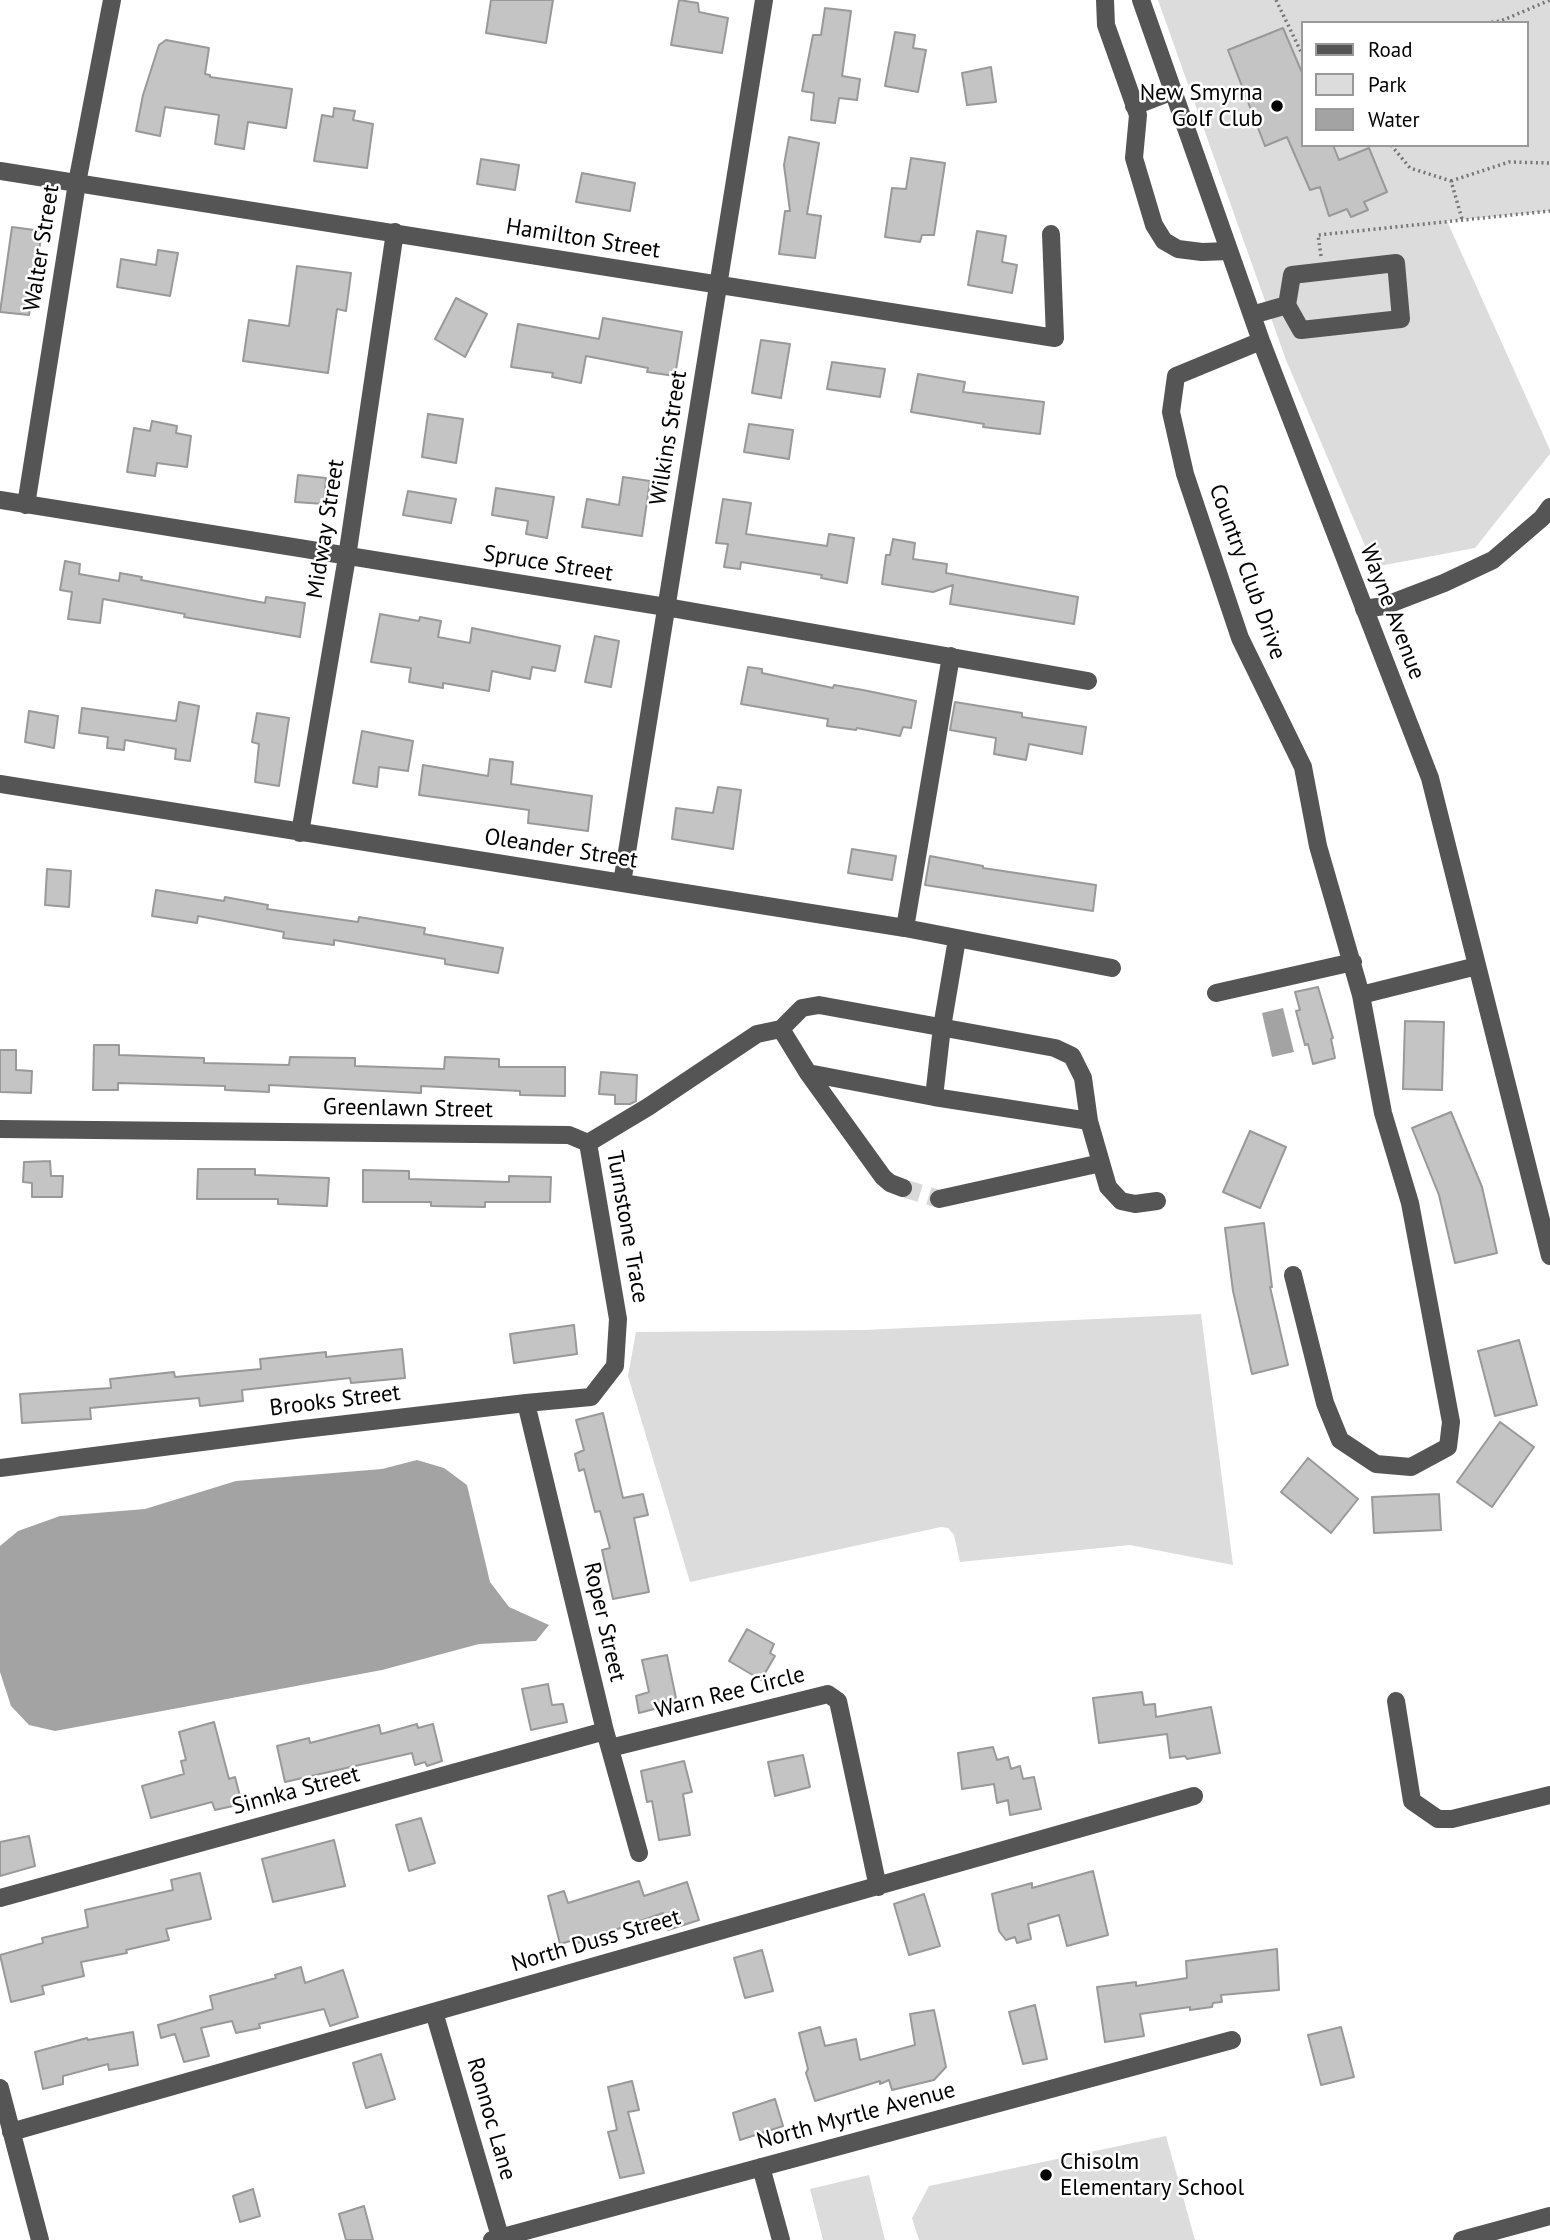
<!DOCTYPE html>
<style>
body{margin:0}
#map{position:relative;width:1550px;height:2240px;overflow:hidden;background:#fff;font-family:"PT Sans",sans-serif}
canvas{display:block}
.legend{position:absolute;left:1301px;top:21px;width:228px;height:126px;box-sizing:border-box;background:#fff;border:2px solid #999;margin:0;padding:9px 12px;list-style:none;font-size:21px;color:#000}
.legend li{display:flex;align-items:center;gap:14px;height:35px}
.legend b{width:35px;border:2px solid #999}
</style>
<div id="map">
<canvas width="1550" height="2240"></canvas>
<ul class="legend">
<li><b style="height:9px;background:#555"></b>Road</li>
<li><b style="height:19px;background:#dcdcdc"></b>Park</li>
<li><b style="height:19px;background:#a3a3a3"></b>Water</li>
</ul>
</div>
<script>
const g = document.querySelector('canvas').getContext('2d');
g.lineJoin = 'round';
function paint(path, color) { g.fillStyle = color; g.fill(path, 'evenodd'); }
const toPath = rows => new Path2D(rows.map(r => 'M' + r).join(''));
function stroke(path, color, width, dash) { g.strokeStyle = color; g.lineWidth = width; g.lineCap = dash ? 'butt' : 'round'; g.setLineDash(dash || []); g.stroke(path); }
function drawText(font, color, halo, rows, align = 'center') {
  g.font = font + ' "PT Sans",sans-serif'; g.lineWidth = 5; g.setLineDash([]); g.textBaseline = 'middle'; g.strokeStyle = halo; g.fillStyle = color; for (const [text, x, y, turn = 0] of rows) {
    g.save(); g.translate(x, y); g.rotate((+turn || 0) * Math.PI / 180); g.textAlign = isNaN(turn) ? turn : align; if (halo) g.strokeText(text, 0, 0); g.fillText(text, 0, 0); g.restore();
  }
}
const green = toPath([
 [1158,0,1550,0,1550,211,1447,221,1550,450,1550,454,1475,548,1374,567,1286,360],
 [1303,23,1527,23,1527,145,1303,145],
 [1201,1314,1233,1565,1130,1545,960,1562,954,1535,948,1528,941,1527,690,1582,628,1376,636,1332,865,1330],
 [1166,2136,1195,2240,919,2240,912,2218,929,2186],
 [869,2175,885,2240,823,2240,810,2189]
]);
const water = toPath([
 [1283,1008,1294,1052,1272,1057,1262,1013],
 [417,1460,444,1468,467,1485,490,1582,509,1607,549,1625,536,1641,479,1644,382,1670,55,1731,29,1725,11,1706,0,1672,0,1546,18,1531,60,1516,145,1509,236,1481,382,1469]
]);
const building = toPath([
 [491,0,553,0,546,43,486,33,491,0],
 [679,0,698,3,699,12,728,18,722,53,671,45,679,0],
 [825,8,851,11,842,76,860,79,857,100,839,98,835,123,811,120,814,93,802,91,813,35,821,35,825,8],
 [1283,28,1303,75,1303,145,1333,145,1339,160,1369,148,1387,192,1364,202,1368,210,1351,217,1347,209,1329,216,1320,187,1310,190,1287,137,1265,146,1228,50,1283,28],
 [895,32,915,35,913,48,926,50,918,92,885,86,895,32],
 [166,40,209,48,205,74,210,75,210,77,292,89,286,128,248,122,244,149,215,144,219,115,165,107,160,136,136,131,143,95,159,45,166,40],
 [991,67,996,102,967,105,962,73,991,67],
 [334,108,355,111,353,120,373,124,367,168,314,161,322,115,333,117,334,108],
 [789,137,819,143,807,214,821,216,815,258,779,254,785,211,790,211,784,165,789,137],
 [911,158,945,163,934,235,922,235,920,242,885,237,892,188,906,189,911,158],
 [481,159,519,165,515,190,477,184,481,159],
 [582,173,635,183,630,211,576,202,582,173],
 [12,227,42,231,29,315,0,312,12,227],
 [977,231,1006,236,1002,262,1017,265,1012,293,968,285,977,231],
 [158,250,178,253,170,296,117,287,121,259,156,265,158,250],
 [297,266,351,273,346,311,337,309,328,373,243,361,249,320,289,326,297,266],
 [456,298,487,314,465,357,435,339,456,298],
 [603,318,682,332,675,376,647,372,648,368,586,356,581,383,552,377,553,373,511,367,518,324,599,339,603,318],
 [761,340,790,344,781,398,752,393,761,340],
 [832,362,885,369,880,397,827,389,832,362],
 [918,374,965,382,963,392,1044,402,1040,434,983,427,984,424,911,412,918,374],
 [428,414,463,419,456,463,422,457,428,414],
 [152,421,177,426,176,433,191,436,187,467,157,463,155,476,127,472,134,428,150,431,152,421],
 [749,424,793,430,789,459,744,452,749,424],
 [298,475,326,478,324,504,295,502,298,475],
 [623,477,650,481,642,536,582,527,587,499,619,505,623,477],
 [496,488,554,497,547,538,526,534,528,521,492,515,496,488],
 [408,491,456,499,451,523,403,515,408,491],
 [723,499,751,503,746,534,827,546,829,534,854,538,847,583,821,578,822,575,741,562,740,569,724,567,728,544,716,543,723,499],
 [893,539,915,543,913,559,947,564,946,573,1078,597,1074,624,950,604,953,585,933,592,882,584,886,555,890,555,893,539],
 [65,561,80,564,79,574,119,581,120,573,142,577,141,580,265,603,266,597,305,603,300,637,184,617,185,614,103,599,100,623,68,619,72,592,60,590,65,561],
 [380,614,419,621,420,617,441,621,438,637,470,643,472,628,560,646,555,671,532,667,530,679,492,671,489,691,443,683,443,688,409,682,411,668,371,662,380,614],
 [595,636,619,641,611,687,585,682,595,636],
 [748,667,762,669,762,673,833,688,834,685,863,690,916,701,911,728,903,727,900,736,857,728,856,730,827,726,828,719,741,704,748,667],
 [179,702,199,706,190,761,175,759,176,749,125,740,124,750,107,748,108,737,79,733,82,708,176,721,179,702],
 [955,702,1022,713,1022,717,1086,727,1082,754,1029,744,1026,760,994,754,996,738,950,730,955,702],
 [29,711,58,716,54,748,25,742,29,711],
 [257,713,289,718,279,786,255,782,259,744,252,742,257,713],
 [362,731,413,741,408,771,379,767,377,787,353,783,362,731],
 [490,759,513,762,511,784,592,796,588,831,528,823,529,810,419,795,423,765,488,776,490,759],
 [718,787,741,790,733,849,672,839,676,808,713,813,718,787],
 [852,849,896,856,892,880,848,873,852,849],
 [930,856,983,866,983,868,1096,885,1093,911,925,885,930,856],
 [47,869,71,871,69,907,45,905,47,869],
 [156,890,224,901,225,897,268,905,267,909,358,922,359,917,425,928,424,934,503,948,498,973,445,964,445,959,334,940,334,945,283,938,284,932,198,916,197,923,152,916,156,890],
 [1318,987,1333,1038,1331,1039,1335,1058,1313,1064,1308,1044,1305,1045,1296,1011,1300,1010,1295,992,1318,987],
 [1405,1021,1444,1022,1442,1090,1403,1089,1405,1021],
 [94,1045,119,1045,119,1055,204,1058,204,1063,289,1065,290,1057,355,1058,355,1066,444,1069,445,1057,499,1059,499,1067,565,1067,565,1096,520,1095,520,1091,421,1086,421,1093,269,1085,269,1092,225,1090,225,1086,118,1083,118,1090,93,1090,94,1045],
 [0,1050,16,1050,16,1070,32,1071,31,1093,0,1092,0,1050],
 [601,1072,637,1075,636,1101,630,1104,615,1104,615,1095,599,1094,601,1072],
 [1451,1112,1482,1187,1497,1253,1455,1263,1439,1195,1412,1128,1451,1112],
 [1250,1131,1286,1147,1260,1208,1223,1192,1250,1131],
 [50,1161,51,1176,63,1176,62,1197,32,1197,32,1183,23,1182,24,1162,50,1161],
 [198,1169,255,1169,255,1175,329,1178,327,1206,278,1204,278,1199,197,1199,198,1169],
 [363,1170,409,1171,409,1179,509,1182,509,1176,551,1177,550,1202,485,1202,485,1207,431,1206,431,1202,363,1202,363,1170],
 [1264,1223,1272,1287,1270,1287,1288,1365,1252,1374,1233,1291,1225,1228,1264,1223],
 [574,1325,577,1354,514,1363,510,1334,574,1325],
 [1519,1340,1537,1405,1495,1416,1478,1351,1519,1340],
 [402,1349,405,1378,351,1383,350,1378,242,1390,243,1401,200,1406,199,1398,90,1408,91,1419,22,1423,20,1394,111,1388,110,1379,174,1372,175,1377,261,1369,260,1359,326,1352,326,1357,402,1349],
 [603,1413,623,1498,643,1494,648,1515,634,1518,649,1592,613,1599,602,1550,610,1548,600,1511,595,1512,584,1469,579,1471,575,1454,584,1450,576,1420,603,1413],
 [1500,1422,1534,1447,1492,1507,1457,1482,1500,1422],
 [1308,1458,1358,1499,1331,1533,1281,1492,1308,1458],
 [1439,1494,1441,1530,1374,1533,1372,1497,1439,1494],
 [747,1629,774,1644,770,1653,775,1656,761,1680,729,1661,747,1629],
 [667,1655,677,1703,639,1713,636,1696,649,1692,642,1660,667,1655],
 [548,1684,552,1705,563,1704,567,1722,531,1730,522,1689,548,1684],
 [1142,1692,1144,1705,1155,1704,1156,1717,1211,1707,1220,1753,1187,1759,1185,1756,1170,1758,1167,1734,1099,1743,1093,1698,1142,1692],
 [214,1722,229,1779,235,1777,242,1804,215,1810,212,1802,151,1818,142,1786,184,1774,181,1761,186,1760,179,1732,214,1722],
 [417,1724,418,1728,433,1724,442,1761,427,1766,425,1762,415,1765,412,1753,285,1782,277,1746,309,1738,310,1743,379,1725,381,1734,417,1724],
 [993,1747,997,1760,1008,1757,1011,1769,1020,1766,1023,1779,1034,1777,1041,1809,1010,1815,1008,1800,997,1803,994,1784,962,1789,958,1753,993,1747],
 [803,1755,810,1787,775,1796,768,1762,803,1755],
 [684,1761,692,1792,683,1794,690,1835,659,1840,652,1801,647,1802,641,1771,684,1761],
 [421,1818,435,1863,409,1871,396,1825,421,1818],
 [29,1836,35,1866,0,1876,0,1842,29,1836],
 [334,1840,345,1886,273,1902,262,1859,334,1840],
 [1093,1871,1108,1935,1067,1946,1059,1915,1028,1924,1031,1939,1017,1943,1015,1937,1006,1940,999,1931,992,1894,1032,1883,1032,1888,1093,1871],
 [200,1873,211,1919,166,1929,169,1940,126,1950,127,1953,81,1962,84,1976,42,1986,44,1994,11,2002,0,1955,43,1943,42,1938,88,1927,85,1910,173,1890,171,1880,200,1873],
 [639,1881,644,1896,687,1882,699,1920,668,1930,663,1913,575,1944,574,1940,560,1944,548,1896,564,1891,568,1903,639,1881],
 [924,1894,940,1946,909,1955,894,1904,924,1894],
 [1277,1949,1279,1990,1221,1995,1222,2002,1213,2003,1212,2007,1190,2010,1190,2007,1140,2014,1144,2036,1105,2042,1097,1987,1136,1982,1136,1986,1187,1978,1186,1961,1277,1949],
 [762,1950,773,1991,745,1998,734,1958,762,1950],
 [301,1967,305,1983,343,1970,358,2017,330,2026,324,2009,259,2024,260,2028,236,2033,232,2021,201,2028,209,2056,184,2062,175,2034,161,2038,158,2025,213,2009,210,1996,276,1978,275,1975,301,1967],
 [1035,2005,1047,2059,1023,2064,1009,2012,1035,2005],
 [934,2010,946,2067,934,2080,892,2090,889,2080,880,2084,880,2081,815,2101,806,2073,808,2069,799,2033,820,2027,825,2046,856,2039,860,2060,915,2045,910,2014,934,2010],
 [1341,2027,1354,2077,1321,2085,1308,2035,1341,2027],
 [133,2032,138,2065,109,2070,108,2064,63,2076,63,2084,43,2089,35,2052,87,2038,88,2040,133,2032],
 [381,2054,395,2099,366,2108,353,2063,381,2054],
 [632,2081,639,2110,628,2112,644,2173,620,2178,608,2132,617,2130,608,2087,632,2081],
 [775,2099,783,2126,740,2140,733,2113,775,2099],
 [253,2189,260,2216,240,2222,233,2196,253,2189],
 [364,2206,373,2240,346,2240,339,2214,364,2206]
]);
const minorTunnel = toPath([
 [903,1188,939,1199]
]);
const path = toPath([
 [1276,0,1303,56],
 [1486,23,1501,21,1550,0],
 [1391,145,1410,168,1451,181,1462,219],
 [1451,181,1509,162,1550,163],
 [1321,256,1318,235,1550,211]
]);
const minor = toPath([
 [1105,0,1106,25,1138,115,1134,158,1154,225,1164,241,1178,249,1202,252,1229,251],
 [1141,0,1261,341,1430,778,1550,1256],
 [1134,106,1173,91],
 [0,171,1055,338,1051,234],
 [1396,263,1401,319,1301,330,1287,305,1292,275,1396,263],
 [1252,315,1287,305],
 [1261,341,1176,376,1171,412,1185,474,1240,638,1303,767,1318,846,1361,995,1383,1113,1410,1203,1451,1422,1448,1447,1411,1467,1376,1464,1340,1440,1325,1403,1293,1275],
 [0,500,666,607,1088,681],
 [26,505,77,183,112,0],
 [1364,609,1384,606,1444,583,1493,560,1542,518,1550,507],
 [0,784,905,928,1112,968],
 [300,833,347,557,395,232],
 [622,883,764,0],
 [905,928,951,656],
 [1216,993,1353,962],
 [1361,995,1477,966],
 [781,1029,802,1008,819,1005,1055,1048,1072,1056,1083,1078,1089,1121,1108,1187,1121,1201,1135,1204,1157,1201],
 [781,1029,808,1073,883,1177,890,1183,903,1188],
 [808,1073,934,1097,1089,1121],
 [934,1097,942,1027,957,939],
 [0,1129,569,1135,588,1143],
 [588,1143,648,1107,757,1034,781,1029],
 [939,1199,1101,1163],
 [526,1403,605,1731,639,1853],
 [0,1468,295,1430,526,1403,591,1397,615,1366,618,1319,588,1143],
 [1396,1701,1412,1801,1438,1819,1452,1819,1550,1795],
 [610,1748,828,1694,838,1701,878,1887],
 [0,1898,605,1731],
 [434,2012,501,2240],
 [0,2088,40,2240],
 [11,2132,1194,1796],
 [761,2167,781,2240],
 [492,2240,1232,2040],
 [1462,2240,1550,2216]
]);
const markers = [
 [1277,106,7,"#000"],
 [1046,2175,7,"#000"]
];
const poiNames = [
 ["New Smyrna",1263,93],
 ["Golf Club",1263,119],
 ["Chisolm",1060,2162,"left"],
 ["Elementary School",1060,2188,"left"]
];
const streetNames = [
 ["Hamilton Street",583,239,9],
 ["Walter Street",42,248,-81],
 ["Wilkins Street",669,438,-81],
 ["Midway Street",326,529,-81],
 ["Spruce Street",548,564,9],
 ["Country Club Drive",1247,572,70],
 ["Wayne Avenue",1392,612,69],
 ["Oleander Street",561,849,9],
 ["Greenlawn Street",408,1109,1],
 ["Turnstone Trace",627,1227,80],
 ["Brooks Street",335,1401,-7],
 ["Roper Street",604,1622,77],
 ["Warn Ree Circle",730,1693,-14],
 ["Sinnka Street",296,1791,-15],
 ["North Duss Street",596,1941,-16],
 ["North Myrtle Avenue",856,2116,-15],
 ["Ronnoc Lane",491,2119,74]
];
paint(green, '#dcdcdc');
paint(water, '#a3a3a3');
paint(building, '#c4c4c4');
stroke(building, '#999', 2);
stroke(minorTunnel, '#d9d9d9', 18, [18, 9]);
stroke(path, '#777', 3.5, [2, 3.5]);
stroke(minor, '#555', 18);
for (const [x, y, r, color] of markers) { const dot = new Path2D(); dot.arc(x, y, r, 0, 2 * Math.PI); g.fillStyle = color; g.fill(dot); stroke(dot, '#fff', 2.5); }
drawText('23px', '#000', '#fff', poiNames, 'right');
drawText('23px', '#000', '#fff', streetNames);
</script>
